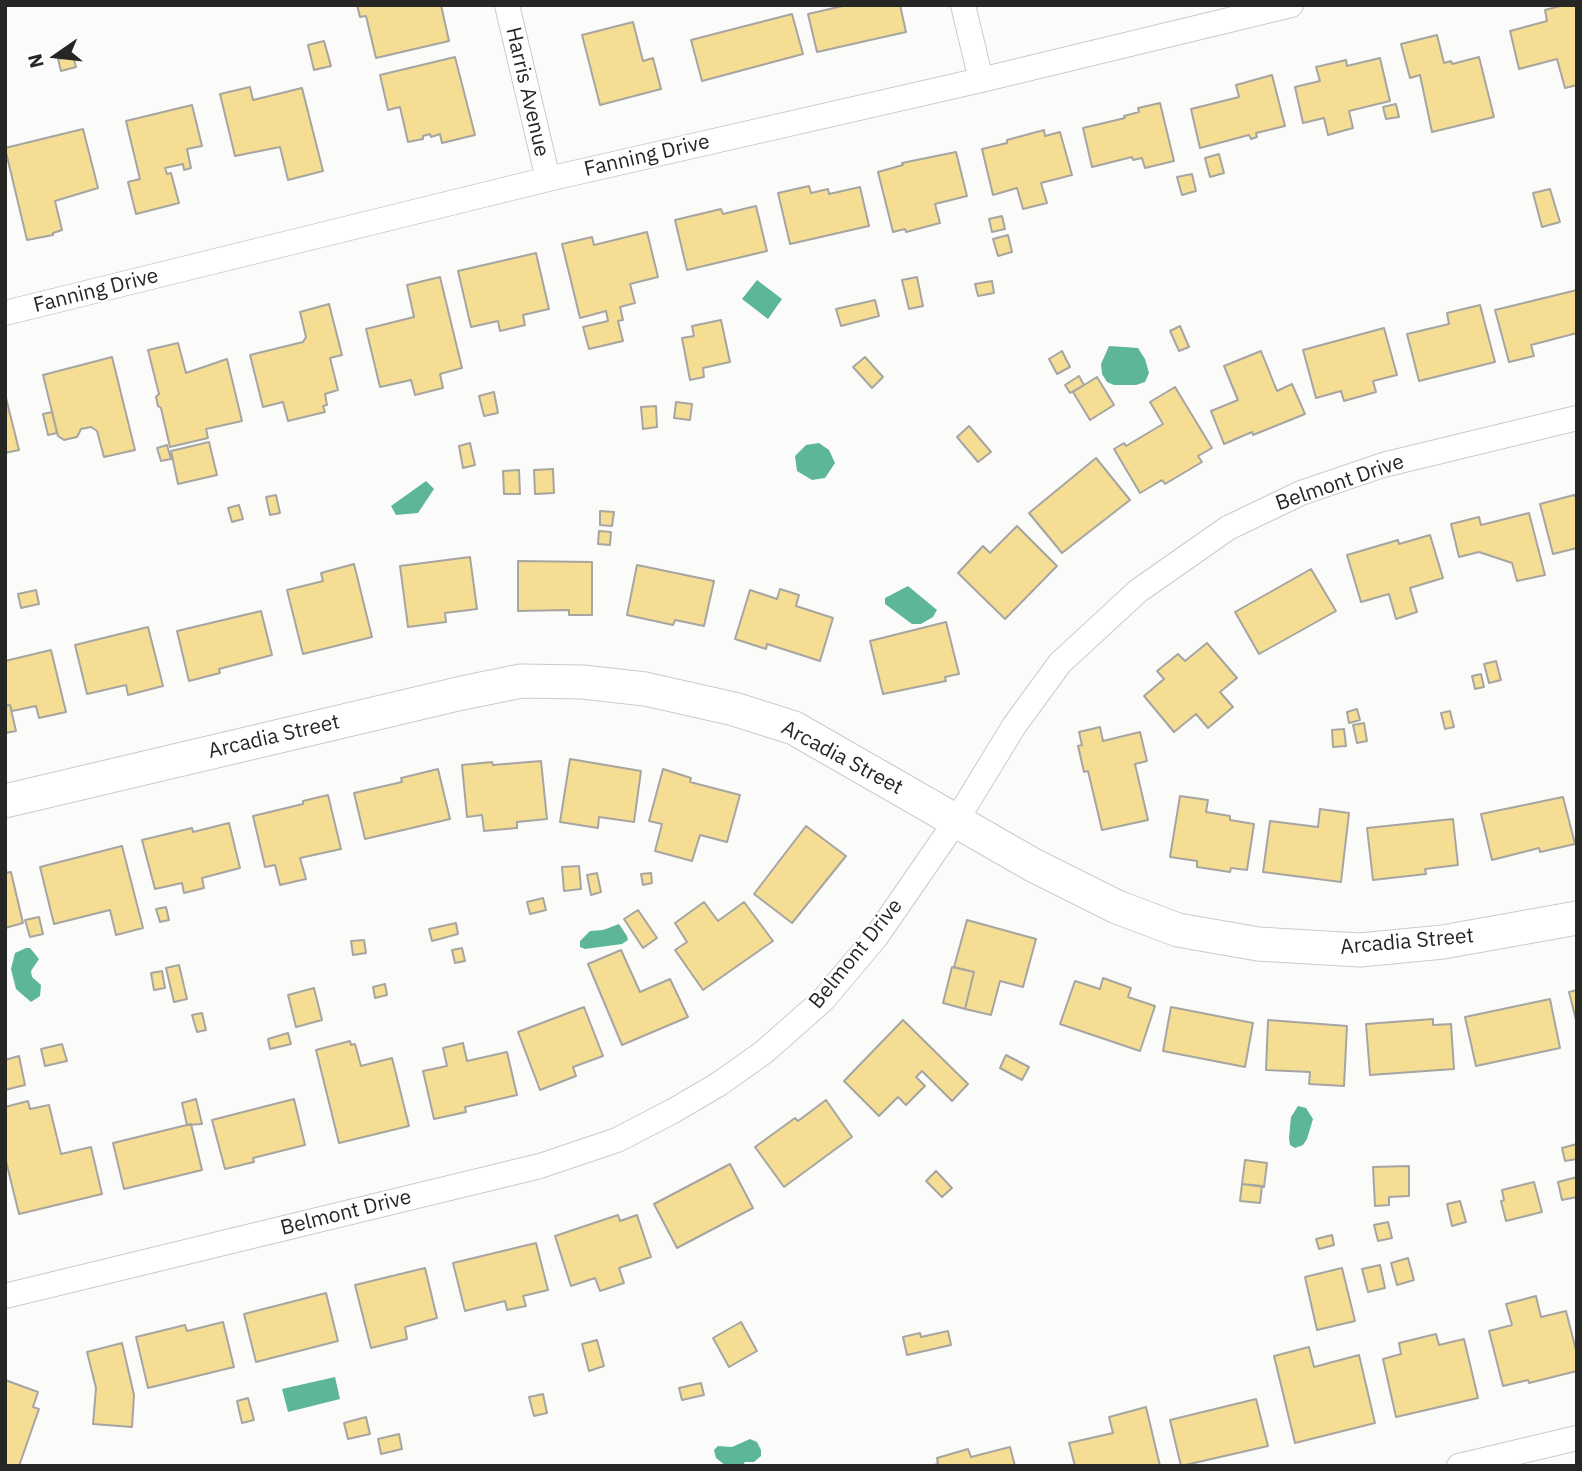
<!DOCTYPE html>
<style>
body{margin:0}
#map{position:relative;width:1582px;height:1471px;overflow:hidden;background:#fbfcf9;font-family:"IBM Plex Sans",sans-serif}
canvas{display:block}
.frame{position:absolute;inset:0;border:7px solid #262625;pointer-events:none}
.north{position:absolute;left:21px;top:21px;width:70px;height:70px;-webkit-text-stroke:5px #fff;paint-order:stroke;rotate:256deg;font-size:19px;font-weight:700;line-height:28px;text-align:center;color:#262625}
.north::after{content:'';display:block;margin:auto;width:24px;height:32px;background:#262625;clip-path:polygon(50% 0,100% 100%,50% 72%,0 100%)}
</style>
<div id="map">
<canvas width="1582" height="1471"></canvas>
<div class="frame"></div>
<div class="north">N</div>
</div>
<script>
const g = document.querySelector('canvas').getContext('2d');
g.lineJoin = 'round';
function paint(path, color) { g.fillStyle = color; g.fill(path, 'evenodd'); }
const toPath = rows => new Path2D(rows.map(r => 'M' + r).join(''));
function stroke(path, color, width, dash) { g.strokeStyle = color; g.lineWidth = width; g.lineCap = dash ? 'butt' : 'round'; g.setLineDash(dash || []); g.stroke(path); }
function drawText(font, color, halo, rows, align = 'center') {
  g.font = font + ' "IBM Plex Sans",sans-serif'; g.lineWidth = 5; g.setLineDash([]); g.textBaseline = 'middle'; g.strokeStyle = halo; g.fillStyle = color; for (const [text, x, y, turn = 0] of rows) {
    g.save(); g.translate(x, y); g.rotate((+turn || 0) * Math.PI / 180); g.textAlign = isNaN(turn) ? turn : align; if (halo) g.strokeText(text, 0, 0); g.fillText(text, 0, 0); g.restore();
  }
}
const water = toPath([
 [757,280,782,299,768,319,742,299],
 [1109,346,1138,348,1145,359,1149,373,1145,382,1136,385,1114,385,1107,382,1102,374,1101,364],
 [819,443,829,450,835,463,825,478,812,480,797,471,795,456,806,445],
 [426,481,434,489,418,513,396,515,391,506],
 [908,586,937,610,933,617,921,624,912,624,885,604,885,598],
 [619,924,627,936,628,940,622,944,585,949,580,947,580,941,590,931,603,930],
 [26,948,30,948,39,959,31,971,32,977,41,985,40,996,31,1002,16,989,11,969,15,953],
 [1298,1106,1306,1108,1313,1119,1307,1139,1303,1145,1295,1148,1290,1145,1289,1138,1291,1117],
 [335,1377,340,1399,288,1412,282,1389],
 [750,1439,757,1442,761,1450,761,1456,754,1462,745,1462,742,1466,726,1466,716,1458,714,1450,718,1446,732,1447]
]);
const building = toPath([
 [357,5,441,5,449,41,376,58,366,16,360,17,357,5],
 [847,5,900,5,906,32,817,52,808,14,847,5],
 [1564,5,1577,5,1577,85,1565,88,1557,59,1519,69,1510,31,1547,21,1545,10,1564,5],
 [792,14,803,54,702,81,691,40,792,14],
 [633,22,643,61,653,58,661,89,600,105,582,35,633,22],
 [1437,35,1444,63,1451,61,1452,64,1479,57,1494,117,1432,132,1420,75,1410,78,1401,44,1437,35],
 [324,41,331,66,314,70,308,45,324,41],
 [73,56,76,67,61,71,58,59,73,56],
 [455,57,475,135,442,143,440,134,431,137,430,134,423,136,423,139,408,142,400,107,388,110,380,75,455,57],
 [1380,58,1390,101,1349,111,1353,128,1328,135,1324,118,1303,123,1295,87,1320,81,1316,67,1346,60,1347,66,1380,58],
 [1272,75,1285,126,1256,133,1257,137,1251,139,1249,135,1200,148,1191,109,1239,97,1236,85,1272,75],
 [250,87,253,100,302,88,323,171,288,180,280,147,235,156,220,94,250,87],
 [1160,103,1174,161,1145,168,1142,158,1133,160,1132,157,1092,167,1083,128,1125,118,1124,116,1139,112,1138,108,1160,103],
 [1396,104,1399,117,1386,119,1383,107,1396,104],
 [192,105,202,146,187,149,191,168,184,170,183,164,165,168,167,174,171,173,179,203,136,214,128,182,140,179,126,121,192,105],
 [83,129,98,188,55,201,62,230,53,233,53,235,27,240,5,148,83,129],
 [1044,130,1045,136,1060,132,1072,175,1041,183,1047,203,1023,209,1017,188,993,195,982,149,1007,143,1007,140,1044,130],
 [956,152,967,196,935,204,940,223,906,232,905,229,893,232,878,172,903,165,902,163,956,152],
 [1219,154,1224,173,1210,177,1205,158,1219,154],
 [1192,174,1196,191,1182,195,1177,177,1192,174],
 [809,186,811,193,828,189,829,194,860,187,869,226,790,244,778,193,809,186],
 [1550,189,1560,222,1542,227,1533,193,1550,189],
 [756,206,767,251,687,270,675,220,721,209,723,214,756,206],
 [1002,216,1005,229,992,232,989,219,1002,216],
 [647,232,658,277,630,284,635,303,620,307,623,320,618,321,623,341,589,349,583,327,608,321,606,311,580,318,562,244,592,237,594,245,647,232],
 [1008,235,1012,252,998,256,993,239,1008,235],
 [536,253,549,309,523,315,525,325,500,331,498,321,471,327,458,271,536,253],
 [440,277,462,368,440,374,443,388,415,395,411,380,380,387,366,329,414,317,407,285,440,277],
 [917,277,923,306,909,309,902,280,917,277],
 [992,281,994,293,978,296,975,284,992,281],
 [1577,290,1577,333,1531,345,1534,356,1509,362,1495,310,1577,290],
 [875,300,879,316,841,326,836,309,875,300],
 [329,304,342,355,330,358,338,390,325,394,327,405,323,406,325,412,288,421,283,402,263,407,250,355,303,342,306,337,300,312,329,304],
 [1480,305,1495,362,1419,381,1407,334,1449,324,1447,313,1480,305],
 [721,320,730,362,703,368,704,377,690,380,682,338,694,336,692,326,721,320],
 [1180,326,1189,347,1179,351,1170,331,1180,326],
 [1384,328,1397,375,1373,381,1376,392,1344,401,1341,391,1316,398,1303,350,1384,328],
 [178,343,186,373,227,359,242,421,206,429,208,438,170,447,161,408,158,406,156,397,159,394,148,350,178,343],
 [1062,351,1070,367,1057,374,1049,359,1062,351],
 [1261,351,1277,391,1292,384,1305,414,1253,435,1252,432,1224,444,1211,411,1238,400,1224,366,1261,351],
 [112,357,135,450,104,457,97,431,91,427,81,429,77,437,64,440,58,436,43,375,112,357],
 [865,357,883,377,872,388,853,367,865,357],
 [1079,376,1084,385,1070,393,1065,385,1079,376],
 [1097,377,1114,405,1090,420,1073,392,1097,377],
 [1175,387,1212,448,1198,456,1202,462,1165,484,1162,480,1140,493,1114,449,1124,443,1126,446,1163,424,1150,402,1175,387],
 [494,392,498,413,484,416,479,396,494,392],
 [5,394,19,450,5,453,5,394],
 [676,402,692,404,690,420,674,418,676,402],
 [656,406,657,427,643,429,641,407,656,406],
 [52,412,57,433,48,435,43,414,52,412],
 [969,426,991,452,978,462,957,437,969,426],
 [209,442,217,475,178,484,171,451,209,442],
 [470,443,475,465,463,468,459,446,470,443],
 [167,445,171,459,161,461,157,448,167,445],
 [1096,458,1130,500,1062,553,1029,513,1096,458],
 [553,469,554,493,535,494,534,470,553,469],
 [519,470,520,494,504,494,503,471,519,470],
 [276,495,280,513,270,515,266,497,276,495],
 [1574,495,1577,499,1577,548,1553,554,1540,504,1574,495],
 [239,505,243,519,232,522,228,508,239,505],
 [600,511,614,512,612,526,600,525,600,511],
 [1529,513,1545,575,1517,581,1512,563,1479,552,1459,557,1451,524,1479,517,1481,525,1529,513],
 [1017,526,1057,566,1005,619,958,573,983,546,990,553,1017,526],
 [599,531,611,532,610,545,598,544,599,531],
 [1430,535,1443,578,1410,588,1417,612,1396,619,1389,594,1361,602,1347,555,1398,540,1399,544,1430,535],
 [470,557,477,609,445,613,446,622,408,627,400,566,470,557],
 [518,561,592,562,592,615,569,615,569,610,518,611,518,561],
 [354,564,372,637,303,654,287,590,323,581,321,573,354,564],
 [637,565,714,581,704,626,675,620,673,625,627,615,637,565],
 [1311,569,1336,611,1259,654,1235,612,1311,569],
 [780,589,799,595,796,606,833,618,820,661,767,644,766,649,735,639,750,590,777,599,780,589],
 [36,590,39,604,21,608,18,594,36,590],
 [261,611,272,655,219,669,220,673,189,681,177,631,261,611],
 [946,622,959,674,945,677,946,681,883,694,870,641,946,622],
 [148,627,163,686,128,695,126,685,87,694,75,645,148,627],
 [1207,643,1237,678,1220,692,1233,707,1208,728,1196,714,1174,732,1144,696,1164,679,1157,671,1178,654,1185,661,1207,643],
 [51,650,66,712,39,718,36,706,12,711,10,705,5,706,5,661,51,650],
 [1496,661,1501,680,1489,683,1484,664,1496,661],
 [1481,674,1484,687,1475,689,1472,676,1481,674],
 [10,705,16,731,5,733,5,706,10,705],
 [1357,709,1360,720,1349,723,1347,712,1357,709],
 [1450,711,1454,727,1445,729,1441,713,1450,711],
 [1364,723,1367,741,1357,743,1353,725,1364,723],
 [1100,727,1103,741,1140,732,1147,761,1135,764,1148,820,1102,830,1088,771,1084,772,1078,746,1082,745,1079,732,1100,727],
 [1344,729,1346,746,1333,747,1332,730,1344,729],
 [570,759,641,771,634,822,599,817,598,828,560,822,570,759],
 [541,761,547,819,517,822,517,828,484,831,482,815,467,817,462,765,492,762,493,765,541,761],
 [438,769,450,819,365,839,354,793,402,782,401,778,438,769],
 [663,769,691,778,690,782,740,795,727,842,700,835,692,861,655,851,662,824,649,821,663,769],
 [328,795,341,849,300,858,306,879,280,885,275,865,265,867,253,816,303,804,303,801,328,795],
 [1180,796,1208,800,1206,812,1230,816,1230,820,1254,824,1247,870,1231,868,1230,872,1197,867,1197,861,1170,857,1180,796],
 [1563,797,1575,844,1540,852,1539,848,1492,860,1481,814,1563,797],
 [1320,809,1349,813,1341,882,1263,872,1270,821,1318,827,1320,809],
 [1453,819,1458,865,1425,869,1426,874,1373,880,1367,828,1453,819],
 [229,823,240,868,202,878,204,888,184,893,182,883,155,889,142,840,192,828,193,832,229,823],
 [806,826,846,856,792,923,754,894,806,826],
 [122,846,143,928,116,935,110,910,54,924,40,867,122,846],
 [579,866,581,889,564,891,562,867,579,866],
 [11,872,23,923,5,928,5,873,11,872],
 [597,873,601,892,591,895,587,875,597,873],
 [651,873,652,883,643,885,641,874,651,873],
 [543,898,546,910,530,914,527,902,543,898],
 [704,902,718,921,744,902,773,941,703,990,675,950,687,942,675,923,704,902],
 [166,907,169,920,160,922,156,909,166,907],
 [638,910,657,938,643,948,624,919,638,910],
 [39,917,43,934,30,937,25,920,39,917],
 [967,920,1036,939,1023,987,1000,981,991,1015,965,1009,974,972,954,967,967,920],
 [456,923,458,934,432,941,429,929,456,923],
 [364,940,366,953,353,955,351,941,364,940],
 [462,948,465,961,455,963,452,950,462,948],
 [621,950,640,992,670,979,688,1017,622,1045,588,964,621,950],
 [179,965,187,999,174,1002,166,968,179,965],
 [952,967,974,972,965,1009,943,1003,952,967],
 [162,971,165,988,154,990,151,973,162,971],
 [1103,978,1131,988,1128,997,1155,1006,1140,1051,1060,1024,1075,981,1100,989,1103,978],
 [385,984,387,995,375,998,373,987,385,984],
 [314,988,322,1020,296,1027,288,995,314,988],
 [1577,990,1577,1024,1569,992,1577,990],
 [1550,999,1560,1048,1476,1066,1465,1017,1550,999],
 [584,1007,603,1056,573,1067,576,1076,540,1090,518,1032,584,1007],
 [1171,1007,1253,1023,1245,1067,1163,1051,1171,1007],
 [202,1013,206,1030,197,1032,192,1015,202,1013],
 [1433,1019,1433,1025,1451,1024,1454,1069,1370,1075,1366,1024,1433,1019],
 [903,1020,968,1084,952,1101,922,1071,916,1077,925,1086,906,1105,898,1097,879,1116,844,1081,903,1020],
 [1268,1020,1347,1026,1344,1086,1309,1084,1310,1072,1266,1070,1268,1020],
 [288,1033,291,1044,270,1049,268,1039,288,1033],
 [350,1041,351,1045,355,1044,361,1066,392,1058,409,1126,339,1143,316,1050,350,1041],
 [463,1043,467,1061,507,1052,517,1095,465,1107,466,1112,434,1119,423,1071,447,1066,443,1048,463,1043],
 [62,1044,67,1061,45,1066,41,1049,62,1044],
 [1006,1055,1029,1067,1022,1080,1000,1068,1006,1055],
 [19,1056,25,1085,5,1090,5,1060,19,1056],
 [196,1099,202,1124,187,1125,182,1103,196,1099],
 [294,1099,305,1145,253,1158,254,1162,225,1169,212,1120,294,1099],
 [826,1100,852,1137,784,1187,755,1147,795,1118,798,1121,826,1100],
 [28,1101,30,1109,49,1105,61,1154,91,1147,102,1194,19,1214,5,1157,5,1107,28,1101],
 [191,1124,202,1170,124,1189,113,1143,191,1124],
 [1577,1144,1577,1159,1565,1161,1562,1148,1577,1144],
 [1245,1160,1267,1163,1264,1187,1242,1184,1245,1160],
 [730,1164,753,1208,677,1248,654,1204,730,1164],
 [1409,1166,1409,1196,1389,1197,1389,1205,1375,1206,1373,1167,1409,1166],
 [936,1171,952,1188,942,1197,926,1181,936,1171],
 [1577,1177,1577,1197,1562,1200,1558,1182,1577,1177],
 [1534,1182,1542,1212,1506,1221,1501,1201,1504,1200,1502,1190,1534,1182],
 [1242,1184,1262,1186,1260,1203,1240,1201,1242,1184],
 [1460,1201,1466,1222,1452,1226,1447,1204,1460,1201],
 [618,1215,620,1221,637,1215,651,1257,619,1268,624,1283,600,1291,595,1278,571,1286,555,1236,618,1215],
 [1388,1222,1392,1238,1378,1241,1374,1225,1388,1222],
 [1332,1235,1334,1245,1319,1249,1316,1239,1332,1235],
 [536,1243,548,1290,523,1296,526,1306,507,1310,505,1301,465,1311,453,1263,536,1243],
 [1408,1258,1414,1280,1397,1285,1391,1263,1408,1258],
 [1380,1265,1385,1288,1368,1292,1362,1269,1380,1265],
 [425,1268,437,1318,405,1327,407,1339,371,1348,355,1285,425,1268],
 [1342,1268,1355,1321,1317,1330,1305,1277,1342,1268],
 [326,1293,338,1341,256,1362,244,1314,326,1293],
 [1536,1296,1541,1317,1566,1311,1577,1354,1577,1371,1529,1383,1528,1380,1503,1386,1489,1331,1512,1325,1506,1304,1536,1296],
 [223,1322,234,1367,148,1388,136,1337,185,1325,187,1331,223,1322],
 [741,1322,757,1351,729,1367,713,1338,741,1322],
 [948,1331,951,1345,907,1355,903,1337,920,1333,921,1337,948,1331],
 [1436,1334,1439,1345,1464,1339,1478,1398,1396,1417,1383,1359,1401,1354,1399,1343,1436,1334],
 [597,1340,604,1366,589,1371,582,1344,597,1340],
 [122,1343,134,1395,132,1427,93,1424,96,1388,87,1352,122,1343],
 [1309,1347,1314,1367,1359,1355,1375,1423,1295,1443,1274,1356,1309,1347],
 [5,1380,38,1392,33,1407,39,1409,19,1466,5,1466,5,1380],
 [701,1383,704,1395,682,1400,679,1388,701,1383],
 [543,1394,547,1413,534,1416,529,1397,543,1394],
 [248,1398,254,1420,242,1423,237,1401,248,1398],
 [1256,1399,1268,1446,1181,1466,1170,1420,1256,1399],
 [1146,1407,1160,1466,1075,1466,1069,1443,1113,1433,1109,1417,1146,1407],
 [366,1417,370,1434,348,1439,344,1423,366,1417],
 [399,1434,402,1449,381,1454,378,1439,399,1434],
 [1010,1447,1015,1466,930,1466,938,1464,937,1458,968,1449,971,1457,1010,1447]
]);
const street = toPath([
 [507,5,548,179],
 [963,5,981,80],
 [5,313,548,179,981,80,1291,5],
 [5,1296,540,1166,617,1140,673,1111,719,1084,764,1052,823,1000,876,937,956,821,1014,726,1060,663,1138,591,1228,528,1301,493,1383,465,1577,418],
 [1459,1466,1577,1438]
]);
const secondary = toPath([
 [5,801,462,693,521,681,583,682,645,689,734,709,794,728,1033,865,1117,907,1178,930,1258,944,1360,950,1443,942,1577,918]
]);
const streetNames = [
 ["Harris Avenue",527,92,77],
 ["Fanning Drive",647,156,-13],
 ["Fanning Drive",96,291,-14],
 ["Belmont Drive",1340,483,-19],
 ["Arcadia Street",274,737,-13],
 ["Arcadia Street",842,758,28],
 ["Arcadia Street",1407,942,-5],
 ["Belmont Drive",856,954,-51],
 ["Belmont Drive",346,1213,-14]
];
paint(water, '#5db698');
paint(building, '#f5dd93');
stroke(building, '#a6a5a2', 2);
stroke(street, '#cbccc9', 26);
stroke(secondary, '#cbccc9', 35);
stroke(street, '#fff', 24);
stroke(secondary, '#fff', 33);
drawText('21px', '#262625', '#fff', streetNames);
</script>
